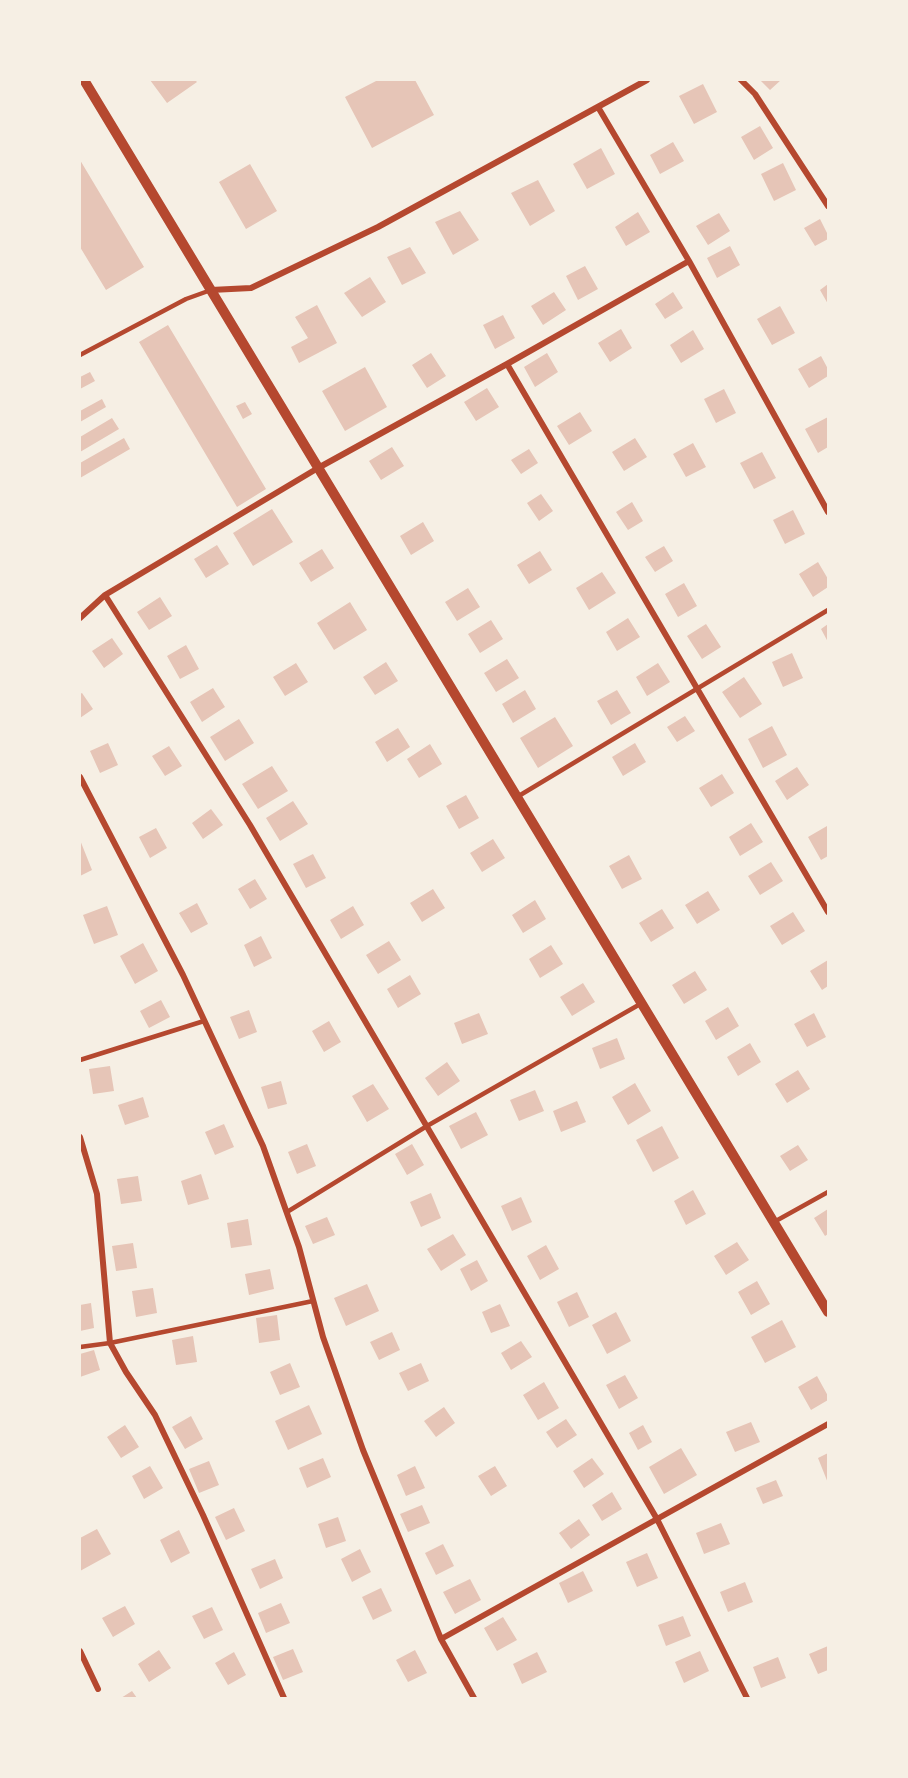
<!DOCTYPE html>
<style>
body{margin:0}
#map{position:relative;width:908px;height:1778px;overflow:hidden;background:#f6efe4;font-family:Inter,sans-serif}
canvas{display:block}
.frame{position:absolute;inset:0;border:81px solid #f6efe4;pointer-events:none}
</style>
<div id="map">
<canvas width="908" height="1778"></canvas>
<div class="frame"></div>
</div>
<script>
const g = document.querySelector('canvas').getContext('2d');
g.lineJoin = 'round';
function paint(path, color) { g.fillStyle = color; g.fill(path, 'evenodd'); }
const toPath = rows => new Path2D(rows.map(r => 'M' + r).join(''));
function stroke(path, color, width, dash) { g.strokeStyle = color; g.lineWidth = width; g.lineCap = dash ? 'butt' : 'round'; g.setLineDash(dash || []); g.stroke(path); }
const building = toPath([
 [150,80,195,80,197,82,167,103],
 [378,80,415,80,434,115,372,148,345,97],
 [760,80,781,80,770,90],
 [703,84,717,112,694,124,679,96],
 [760,126,773,148,754,160,741,137],
 [673,142,684,161,660,174,650,155],
 [601,148,615,174,587,189,573,164],
 [80,160,144,267,106,290,80,247],
 [783,163,796,190,774,201,761,174],
 [250,164,277,211,246,229,219,182],
 [538,180,555,211,530,226,511,193],
 [460,211,479,240,453,255,435,222],
 [638,212,650,232,626,246,615,227],
 [719,213,730,231,708,245,696,226],
 [820,219,828,235,828,239,815,246,804,228],
 [730,246,740,265,717,278,707,258],
 [410,247,426,273,402,285,387,257],
 [585,266,598,289,578,300,566,276],
 [370,277,386,302,362,317,344,293],
 [828,284,828,304,820,290],
 [554,292,566,310,543,325,531,306],
 [673,292,683,308,665,319,655,304],
 [317,305,337,343,299,363,291,347,308,338,295,317],
 [780,306,795,333,772,345,757,319],
 [503,315,515,338,495,349,483,325],
 [168,325,266,489,237,507,139,342],
 [621,329,632,348,610,362,598,343],
 [693,330,704,349,681,363,670,345],
 [431,353,446,376,427,388,412,365],
 [547,353,558,372,535,387,524,367],
 [821,356,828,369,828,376,809,388,798,369],
 [365,367,387,407,345,431,322,391],
 [90,372,95,381,80,389,80,377],
 [487,388,499,407,476,421,464,402],
 [724,389,736,413,716,423,704,399],
 [102,399,106,407,80,422,80,411],
 [245,402,252,414,243,419,236,406],
 [580,412,592,431,569,445,557,426],
 [828,417,828,447,818,453,805,429],
 [112,418,119,429,80,452,80,437],
 [124,438,130,449,80,478,80,463],
 [635,438,647,457,624,471,612,452],
 [693,443,706,467,686,477,673,454],
 [392,447,404,466,381,480,369,461],
 [529,449,538,463,521,474,511,460],
 [762,452,776,478,754,489,740,463],
 [541,494,553,511,539,521,527,503],
 [632,502,643,521,628,530,616,512],
 [272,509,293,542,253,566,233,533],
 [793,510,805,534,785,544,773,520],
 [423,522,434,541,411,555,400,536],
 [217,545,229,564,206,578,194,559],
 [664,546,673,561,655,572,645,557],
 [322,549,334,568,311,582,299,563],
 [540,551,552,570,529,584,517,565],
 [818,562,828,579,828,587,813,597,799,574],
 [602,572,616,593,589,610,576,588],
 [684,583,697,606,678,617,665,594],
 [468,588,480,607,457,621,445,602],
 [160,597,172,616,149,630,137,612],
 [350,602,367,630,334,650,317,623],
 [628,618,640,637,617,651,606,632],
 [491,620,503,639,480,653,468,634],
 [706,624,721,647,702,659,687,636],
 [828,624,828,642,821,629],
 [112,638,123,654,104,668,92,651],
 [186,645,199,669,180,679,167,656],
 [792,653,803,678,783,687,772,662],
 [507,659,519,678,496,692,484,673],
 [386,662,398,681,375,695,363,677],
 [296,663,308,682,285,696,273,677],
 [658,663,670,682,647,696,636,677],
 [744,677,762,704,740,718,722,692],
 [213,688,225,707,202,722,190,702],
 [525,690,536,709,513,723,502,704],
 [617,690,631,713,611,725,597,701],
 [82,693,93,709,80,718,80,694],
 [685,716,695,731,677,742,667,727],
 [555,717,573,746,538,768,520,738],
 [239,719,254,743,225,761,210,737],
 [772,726,787,755,763,768,748,739],
 [398,728,410,747,387,762,375,742],
 [108,743,118,765,100,773,90,751],
 [635,743,646,762,623,776,612,757],
 [430,744,442,764,419,778,407,759],
 [169,746,182,766,165,776,152,756],
 [272,766,288,791,258,809,242,784],
 [797,767,809,785,787,800,775,781],
 [722,774,734,793,711,807,699,788],
 [466,795,479,818,459,829,446,806],
 [293,801,308,824,280,841,266,818],
 [211,809,223,825,203,839,192,823],
 [751,823,763,842,740,856,729,837],
 [827,826,828,856,821,860,808,837],
 [156,828,167,848,150,858,139,837],
 [493,839,505,858,482,872,470,853],
 [80,840,92,870,80,876],
 [313,854,326,878,306,888,293,864],
 [629,855,642,879,622,889,609,866],
 [771,862,783,881,760,895,748,876],
 [255,879,267,899,250,909,238,889],
 [433,889,445,908,422,922,410,903],
 [708,891,720,910,697,924,685,905],
 [535,900,546,919,523,933,512,915],
 [197,903,208,924,191,933,179,913],
 [107,906,118,935,94,944,83,915],
 [353,906,364,925,341,939,330,920],
 [662,909,674,928,651,942,639,923],
 [793,912,805,931,782,945,770,926],
 [261,936,272,958,254,967,244,945],
 [389,941,401,960,378,974,366,955],
 [143,943,158,971,135,984,120,956],
 [551,945,563,964,540,978,529,959],
 [828,960,828,986,822,990,810,971],
 [695,971,707,990,684,1004,672,985],
 [410,975,421,994,398,1008,387,989],
 [583,983,595,1002,572,1016,560,997],
 [161,1000,170,1017,149,1028,140,1011],
 [728,1007,739,1026,716,1040,705,1021],
 [249,1010,257,1032,239,1039,230,1017],
 [479,1013,488,1034,462,1044,454,1023],
 [814,1013,826,1037,807,1047,794,1024],
 [329,1021,341,1042,324,1052,312,1031],
 [617,1038,625,1059,600,1069,592,1048],
 [750,1043,761,1062,738,1076,727,1057],
 [447,1062,460,1081,438,1096,425,1078],
 [110,1066,114,1091,93,1094,89,1069],
 [798,1070,810,1089,787,1103,775,1084],
 [281,1081,287,1104,268,1109,261,1087],
 [635,1083,651,1111,628,1125,612,1097],
 [373,1084,389,1109,367,1122,352,1096],
 [535,1090,544,1111,519,1121,510,1100],
 [143,1097,149,1117,125,1125,118,1105],
 [577,1101,586,1122,561,1132,553,1111],
 [476,1112,488,1135,461,1149,449,1126],
 [224,1124,234,1147,215,1155,205,1132],
 [662,1126,679,1158,653,1172,636,1140],
 [307,1144,316,1166,297,1174,288,1152],
 [412,1144,424,1165,407,1175,395,1154],
 [798,1145,808,1160,790,1171,780,1156],
 [201,1174,209,1199,188,1205,181,1181],
 [138,1176,142,1201,121,1204,117,1179],
 [693,1190,706,1214,686,1225,674,1201],
 [431,1193,441,1218,421,1227,410,1202],
 [521,1197,532,1222,512,1231,501,1206],
 [828,1209,828,1234,825,1236,814,1218],
 [327,1217,335,1235,313,1244,305,1226],
 [248,1219,252,1245,231,1248,227,1223],
 [453,1234,466,1255,441,1271,427,1249],
 [737,1242,749,1260,726,1275,714,1256],
 [133,1243,137,1268,116,1271,112,1246],
 [546,1245,559,1269,540,1280,527,1256],
 [477,1260,488,1281,471,1291,460,1269],
 [270,1269,274,1289,249,1295,245,1274],
 [757,1281,770,1304,751,1315,738,1292],
 [367,1284,379,1311,346,1326,334,1298],
 [153,1288,157,1313,136,1317,132,1291],
 [577,1292,589,1317,569,1327,557,1302],
 [91,1303,94,1328,80,1331,80,1305],
 [500,1304,510,1326,491,1333,482,1312],
 [616,1312,631,1341,607,1354,592,1325],
 [277,1315,280,1340,259,1343,256,1318],
 [782,1320,796,1347,765,1363,751,1337],
 [392,1332,400,1350,379,1360,370,1342],
 [193,1336,197,1362,176,1365,172,1340],
 [521,1341,532,1357,511,1370,501,1353],
 [94,1350,100,1370,80,1377,80,1354],
 [290,1363,300,1387,280,1395,270,1372],
 [421,1363,429,1381,408,1391,399,1373],
 [625,1375,638,1398,619,1409,606,1385],
 [817,1376,828,1396,828,1400,811,1410,798,1387],
 [544,1382,559,1408,538,1420,523,1395],
 [309,1405,322,1434,288,1450,275,1421],
 [444,1407,455,1423,436,1437,424,1421],
 [191,1416,203,1439,185,1449,172,1427],
 [566,1419,577,1435,557,1448,546,1432],
 [751,1422,760,1442,735,1452,726,1432],
 [125,1425,139,1447,121,1458,107,1437],
 [643,1425,652,1442,638,1450,629,1433],
 [681,1448,697,1475,664,1494,649,1467],
 [828,1453,828,1483,818,1458],
 [323,1458,331,1477,307,1488,299,1468],
 [592,1458,604,1474,584,1488,573,1471],
 [209,1461,219,1485,199,1493,189,1469],
 [150,1466,163,1488,144,1499,132,1476],
 [415,1466,425,1488,406,1496,397,1475],
 [495,1466,507,1486,491,1496,478,1476],
 [776,1480,783,1496,763,1504,756,1488],
 [612,1492,622,1509,602,1521,592,1505],
 [422,1505,430,1523,408,1532,400,1514],
 [234,1508,245,1531,226,1540,215,1517],
 [338,1517,346,1541,326,1548,318,1524],
 [579,1519,590,1535,571,1549,559,1533],
 [721,1523,730,1544,704,1554,696,1533],
 [97,1529,111,1554,80,1571,80,1538],
 [179,1530,190,1553,171,1563,160,1540],
 [443,1544,454,1566,436,1575,425,1553],
 [360,1549,371,1572,352,1582,341,1559],
 [647,1553,658,1578,637,1587,626,1562],
 [275,1559,283,1578,260,1589,251,1569],
 [583,1571,593,1591,568,1603,559,1583],
 [470,1579,481,1600,455,1614,443,1592],
 [745,1582,753,1602,728,1612,720,1592],
 [381,1588,392,1611,373,1620,362,1597],
 [281,1603,290,1623,266,1633,258,1613],
 [125,1606,135,1624,113,1637,102,1618],
 [212,1607,223,1630,204,1639,192,1616],
 [683,1616,691,1636,666,1646,658,1625],
 [503,1617,517,1640,497,1651,484,1628],
 [828,1646,828,1670,818,1674,809,1654],
 [293,1649,303,1672,283,1680,273,1657],
 [159,1650,171,1668,149,1682,138,1664],
 [415,1650,427,1673,408,1682,396,1660],
 [700,1651,709,1671,684,1683,675,1662],
 [234,1652,246,1675,228,1685,215,1663],
 [537,1652,547,1672,522,1684,513,1664],
 [778,1657,786,1678,761,1688,753,1667],
 [132,1691,137,1698,121,1698]
]);
const service = toPath([
 [80,355,186,299,211,290],
 [517,797,828,610],
 [80,1060,204,1021],
 [287,1212,427,1126,642,1003],
 [774,1222,828,1192],
 [80,1347,110,1343,313,1301]
]);
const minor = toPath([
 [741,80,755,94,828,206],
 [598,107,689,261,828,512],
 [211,290,251,288,378,227,647,80],
 [507,364,828,912],
 [105,595,250,825,657,1519,747,1698],
 [80,618,105,595,318,468,507,364,689,261],
 [80,777,183,975,263,1146,299,1247,323,1337,363,1450,441,1639,474,1698],
 [80,1137,97,1194,110,1343,126,1372,155,1415,203,1515,284,1698],
 [441,1639,828,1424],
 [80,1651,98,1689]
]);
const tertiary = toPath([
 [84,80,828,1312]
]);
paint(building, '#e6c5b7');
stroke(service, '#b5482f', 4.5);
stroke(minor, '#b5482f', 6);
stroke(tertiary, '#b5482f', 10);
</script>
